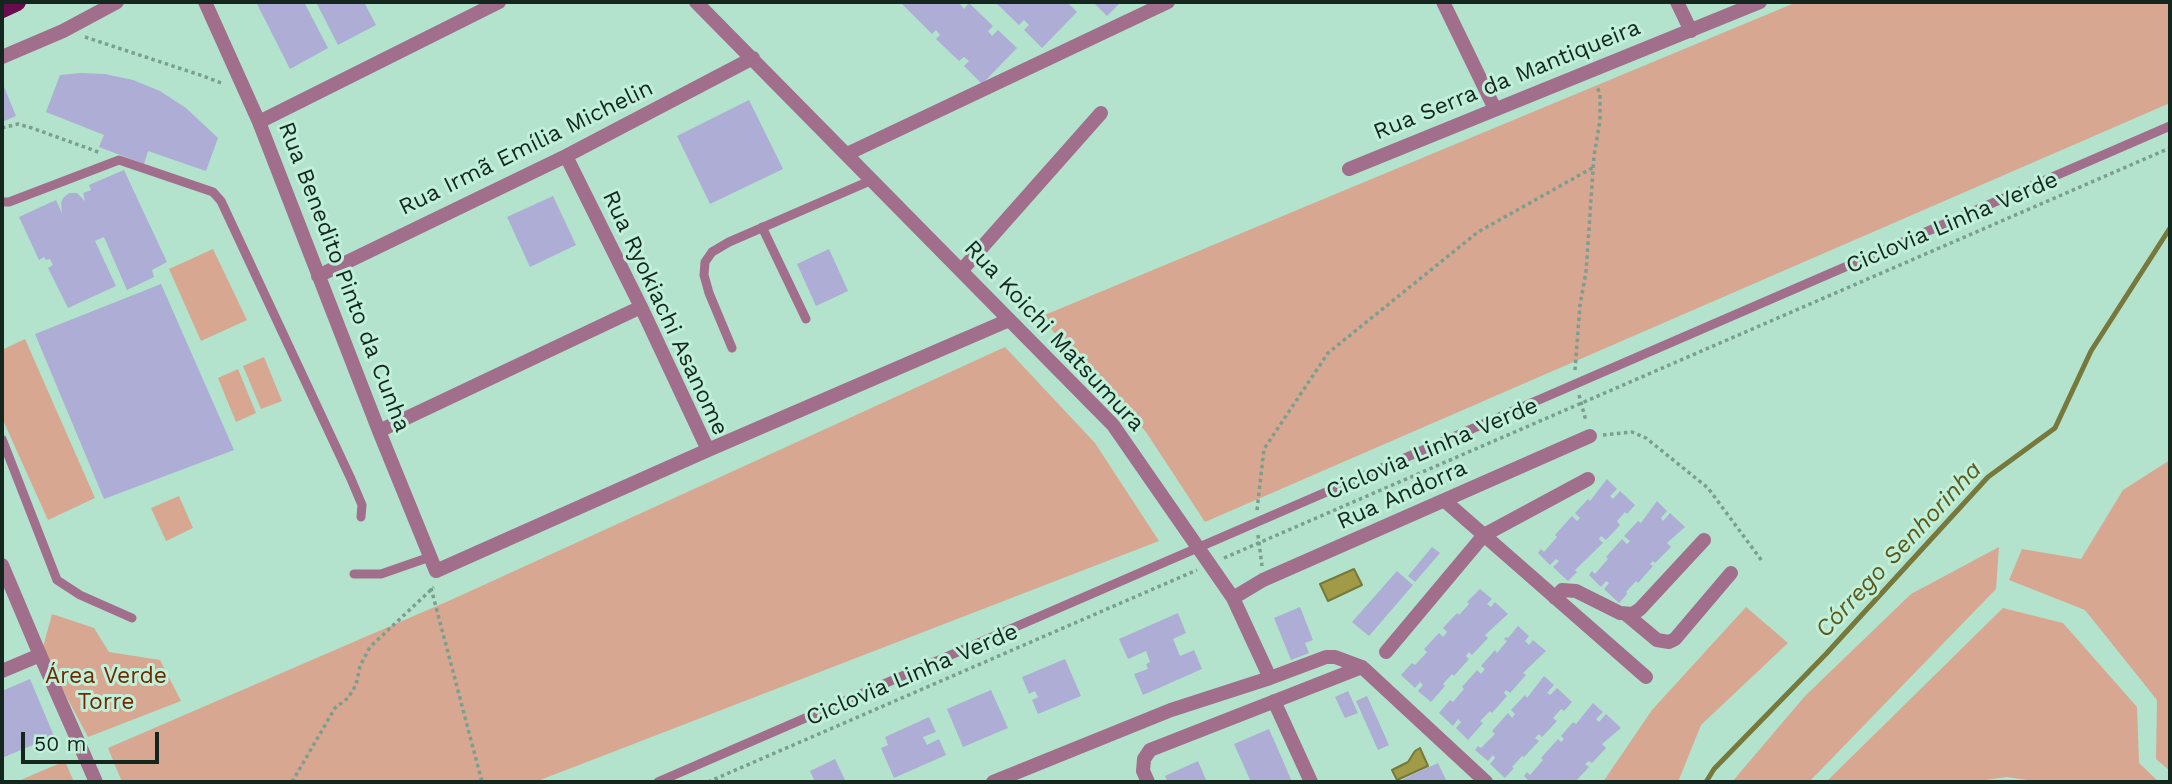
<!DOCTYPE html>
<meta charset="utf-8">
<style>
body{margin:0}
#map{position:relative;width:2172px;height:784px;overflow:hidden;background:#b3e3cc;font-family:"Work Sans",sans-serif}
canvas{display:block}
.frame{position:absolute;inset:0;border:4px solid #14271f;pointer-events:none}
.scale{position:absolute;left:21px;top:732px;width:138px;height:32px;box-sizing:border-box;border:4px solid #14271f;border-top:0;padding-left:9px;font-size:21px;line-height:24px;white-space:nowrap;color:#14271f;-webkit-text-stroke:5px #c0f0d9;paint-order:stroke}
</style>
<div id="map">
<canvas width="2172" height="784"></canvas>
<div class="frame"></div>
<div class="scale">50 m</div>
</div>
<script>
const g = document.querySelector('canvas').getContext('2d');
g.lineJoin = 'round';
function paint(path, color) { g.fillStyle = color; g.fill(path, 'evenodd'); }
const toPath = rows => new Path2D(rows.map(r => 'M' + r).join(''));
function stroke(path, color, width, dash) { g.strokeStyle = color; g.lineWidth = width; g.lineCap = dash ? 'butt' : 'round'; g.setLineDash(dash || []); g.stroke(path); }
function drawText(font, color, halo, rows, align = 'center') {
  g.font = font + ' "Work Sans",sans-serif'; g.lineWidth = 6; g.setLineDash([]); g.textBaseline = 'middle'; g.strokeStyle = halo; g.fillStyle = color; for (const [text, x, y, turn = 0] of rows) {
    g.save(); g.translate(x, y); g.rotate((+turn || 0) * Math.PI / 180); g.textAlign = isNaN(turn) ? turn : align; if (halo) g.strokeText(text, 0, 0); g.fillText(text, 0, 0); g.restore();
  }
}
const green = toPath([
 [1797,2,2170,2,2170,103,1205,522,1146,432,1040,317],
 [213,249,247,320,201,341,169,269],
 [25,339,95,498,48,520,2,418,2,350],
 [1005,347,1095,443,1159,541,535,782,122,782,108,748,453,599],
 [264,357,282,401,261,409,243,366],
 [238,369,256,413,236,422,218,378],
 [2170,460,2170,771,2156,759,2157,700,2085,610,2009,580,2022,549,2081,559,2123,490],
 [179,496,193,528,166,541,151,508],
 [1999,547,1996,589,1809,782,1732,782,1805,696,1911,594],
 [1746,607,1788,643,1701,725,1678,782,1603,782,1652,710],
 [2003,608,2063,623,2137,707,2139,763,2159,782,2041,782,2007,777,1970,782,1826,782],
 [52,614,94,628,109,652,160,660,181,701,88,737,42,651],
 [65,761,74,782,16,782]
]);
const water = toPath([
 [1354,569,1362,585,1328,601,1320,584,1354,569],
 [1420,748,1428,766,1397,780,1392,770,1408,762,1415,751,1420,748]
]);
const stream = toPath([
 [1706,782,1714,769,1826,654,1988,477,2055,428,2091,351,2170,228]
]);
const building = toPath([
 [256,2,304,2,328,48,290,69],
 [316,2,364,2,376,25,338,45],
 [900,2,962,2,960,4,964,9,969,3,993,26,988,31,992,36,998,30,1017,48,982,84,964,66,969,61,964,57,959,61,936,39,940,35,936,30,932,34],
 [995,2,1067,2,1077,12,1042,48,1024,30,1029,25,1024,20,1019,25],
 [1093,2,1121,2,1107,16],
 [80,73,105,74,133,80,160,91,186,108,218,138,206,171,148,151,144,164,99,147,104,135,46,112,60,75],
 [2,82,16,116,2,122],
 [749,100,783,169,710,204,677,136],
 [124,170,167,262,152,270,154,277,127,290,104,237,95,241,116,286,68,308,48,268,53,265,50,259,46,260,44,257,39,260,19,217,56,200,62,213,61,203,63,198,69,193,77,193,85,201,83,193,91,190,89,185],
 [553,196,576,245,530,267,507,217],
 [829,249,848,291,816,306,797,264],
 [161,284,234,450,104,499,35,334],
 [1607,479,1617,489,1610,496,1613,499,1620,491,1635,505,1627,514,1625,512,1617,521,1620,525,1606,540,1601,536,1599,539,1603,543,1575,570,1577,572,1568,581,1553,567,1559,561,1556,559,1550,565,1538,553,1541,549,1544,552,1557,537,1555,535,1572,516,1577,521,1580,518,1575,513,1588,499,1590,501],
 [1657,501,1667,511,1661,518,1663,521,1670,513,1685,527,1667,543,1671,547,1655,563,1653,561,1650,564,1653,566,1638,583,1636,581,1626,592,1627,594,1619,603,1604,589,1609,583,1606,581,1601,587,1589,575,1592,571,1595,574,1608,559,1606,557,1622,539,1627,544,1630,541,1624,536,1638,521,1641,523],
 [1432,547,1440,553,1415,582,1408,576],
 [1397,571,1413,585,1369,636,1352,622],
 [1480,589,1492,599,1487,604,1491,607,1495,602,1508,614,1485,635,1488,638,1472,655,1469,652,1466,656,1469,659,1454,676,1452,674,1443,684,1445,686,1431,702,1418,691,1423,685,1420,682,1415,688,1401,675,1412,663,1415,665,1427,652,1424,649,1439,633,1443,637,1447,632,1443,628,1457,613,1459,615,1469,604,1467,602],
 [1300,607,1313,640,1305,643,1309,653,1291,660,1274,618],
 [1178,613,1186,633,1173,639,1180,656,1194,650,1202,669,1143,695,1134,674,1148,669,1146,664,1150,662,1146,651,1128,659,1119,639],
 [1518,626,1529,636,1525,641,1529,645,1533,640,1546,651,1523,673,1526,675,1510,693,1506,690,1504,693,1507,696,1492,713,1490,711,1480,721,1483,723,1468,740,1456,728,1461,722,1458,719,1453,726,1439,713,1450,700,1453,702,1464,689,1462,687,1477,670,1481,674,1485,669,1481,666,1495,650,1497,653,1507,641,1504,639,1506,637,1508,638],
 [1065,659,1081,696,1038,714,1032,700,1038,697,1035,691,1029,694,1022,677],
 [1544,676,1554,685,1547,693,1550,695,1557,688,1572,702,1564,711,1561,709,1553,718,1557,721,1542,737,1539,734,1535,738,1539,741,1524,757,1522,756,1512,767,1514,768,1505,778,1490,764,1495,758,1493,755,1488,761,1475,750,1478,746,1481,748,1495,734,1492,731,1508,713,1512,718,1515,714,1511,710,1525,695,1527,698],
 [30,679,54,736,2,758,2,691],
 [991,690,1008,728,963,747,947,709],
 [1348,691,1358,713,1345,718,1335,697],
 [1367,696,1389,745,1378,750,1356,701],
 [1593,703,1603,712,1596,719,1599,722,1606,714,1621,728,1602,744,1606,748,1592,763,1589,761,1585,764,1589,767,1575,782,1530,782,1524,776,1527,772,1530,775,1543,760,1541,758,1558,739,1561,742,1564,739,1561,736,1573,722,1576,724],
 [929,717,936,732,923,737,927,745,939,739,946,755,894,778,881,748,888,745,885,737],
 [1269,729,1284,763,1292,782,1251,782,1234,744],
 [835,759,846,782,815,782,810,771],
 [1198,761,1207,782,1168,782,1165,776],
 [1438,763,1447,782,1405,782,1403,779]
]);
const path = toPath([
 [85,37,203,76,224,84],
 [2,128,18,124,32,128,101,153],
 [1575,370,1580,305,1586,272,1594,156,1600,120,1600,95,1597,86],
 [1579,395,1586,421],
 [1603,435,1632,432,1646,438,1708,488,1762,561],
 [1257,510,1264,449,1328,353,1478,232,1594,167],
 [1258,535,1262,566],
 [1224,558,2170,148],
 [431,588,482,782],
 [292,782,335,708,348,698,356,685,360,666,370,647,434,587],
 [708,782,1197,570]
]);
const service = toPath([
 [2,202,9,202,119,160,213,192,221,201,351,479,362,505,361,517],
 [762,227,806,319],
 [732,348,709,293,704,275,705,262,712,252,729,242,872,180],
 [2,439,57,580,80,595,132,618],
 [354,574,381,574,430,557],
 [658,782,2170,126]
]);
const minor = toPath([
 [205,2,259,122,379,431,436,571,708,450,1009,320],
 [696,2,1113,425,1233,598,1270,678],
 [1443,2,1495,109],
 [1677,2,1691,31],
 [259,122,499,2],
 [847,154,1168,2],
 [566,156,641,307,708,450],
 [1349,169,1760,2],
 [961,271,1101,113],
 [318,276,566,156,753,58],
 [379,431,641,307],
 [1445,501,1646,677],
 [1233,598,1263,580,1590,436],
 [1555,598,1562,590,1576,591,1620,613,1633,614,1640,609,1704,540],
 [1627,615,1657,640,1669,642,1675,639,1731,573],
 [1386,652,1484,535,1588,479],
 [40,655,96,782],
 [1274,701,1311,782],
 [993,782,1171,710,1270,678,1326,657,1335,657,1362,667,1486,782],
 [1148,782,1143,771,1144,759,1150,750,1362,667]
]);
const tertiary = toPath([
 [2,57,63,31,117,2],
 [2,565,40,655,2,671]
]);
const primary = toPath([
 [2,9,17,2]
]);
const streetNames = [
 ["Rua Serra da Mantiqueira",1507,80,-22],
 ["Rua Irmã Emília Michelin",526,148,-26],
 ["Ciclovia Linha Verde",1952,223,-23],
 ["Rua Benedito Pinto da Cunha",344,277,69],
 ["Rua Ryokiachi Asanome",665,313,65],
 ["Rua Koichi Matsumura",1054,336,47],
 ["Ciclovia Linha Verde",1432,449,-23],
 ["Rua Andorra",1402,495,-24],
 ["Ciclovia Linha Verde",912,675,-23]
];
const parkNames = [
 ["Área Verde",106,676],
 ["Torre",106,702]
];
const waterNames = [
 ["Córrego Senhorinha",1899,550,-47]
];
paint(green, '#d7a792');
paint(water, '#a19b47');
stroke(water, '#77783b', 2);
stroke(stream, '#77783b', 5);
paint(building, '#adadd6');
stroke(path, '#7a9f8e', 3.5, [3.5, 3.5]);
stroke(service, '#a16e8b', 9);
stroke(minor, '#a16e8b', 14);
stroke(tertiary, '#a16e8b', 14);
stroke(primary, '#6a0b4d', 18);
drawText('23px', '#14271f', '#c0f0d9', streetNames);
drawText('23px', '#6f2a00', '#c0f0d9', parkNames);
drawText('italic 24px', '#5e591b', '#c0f0d9', waterNames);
</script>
